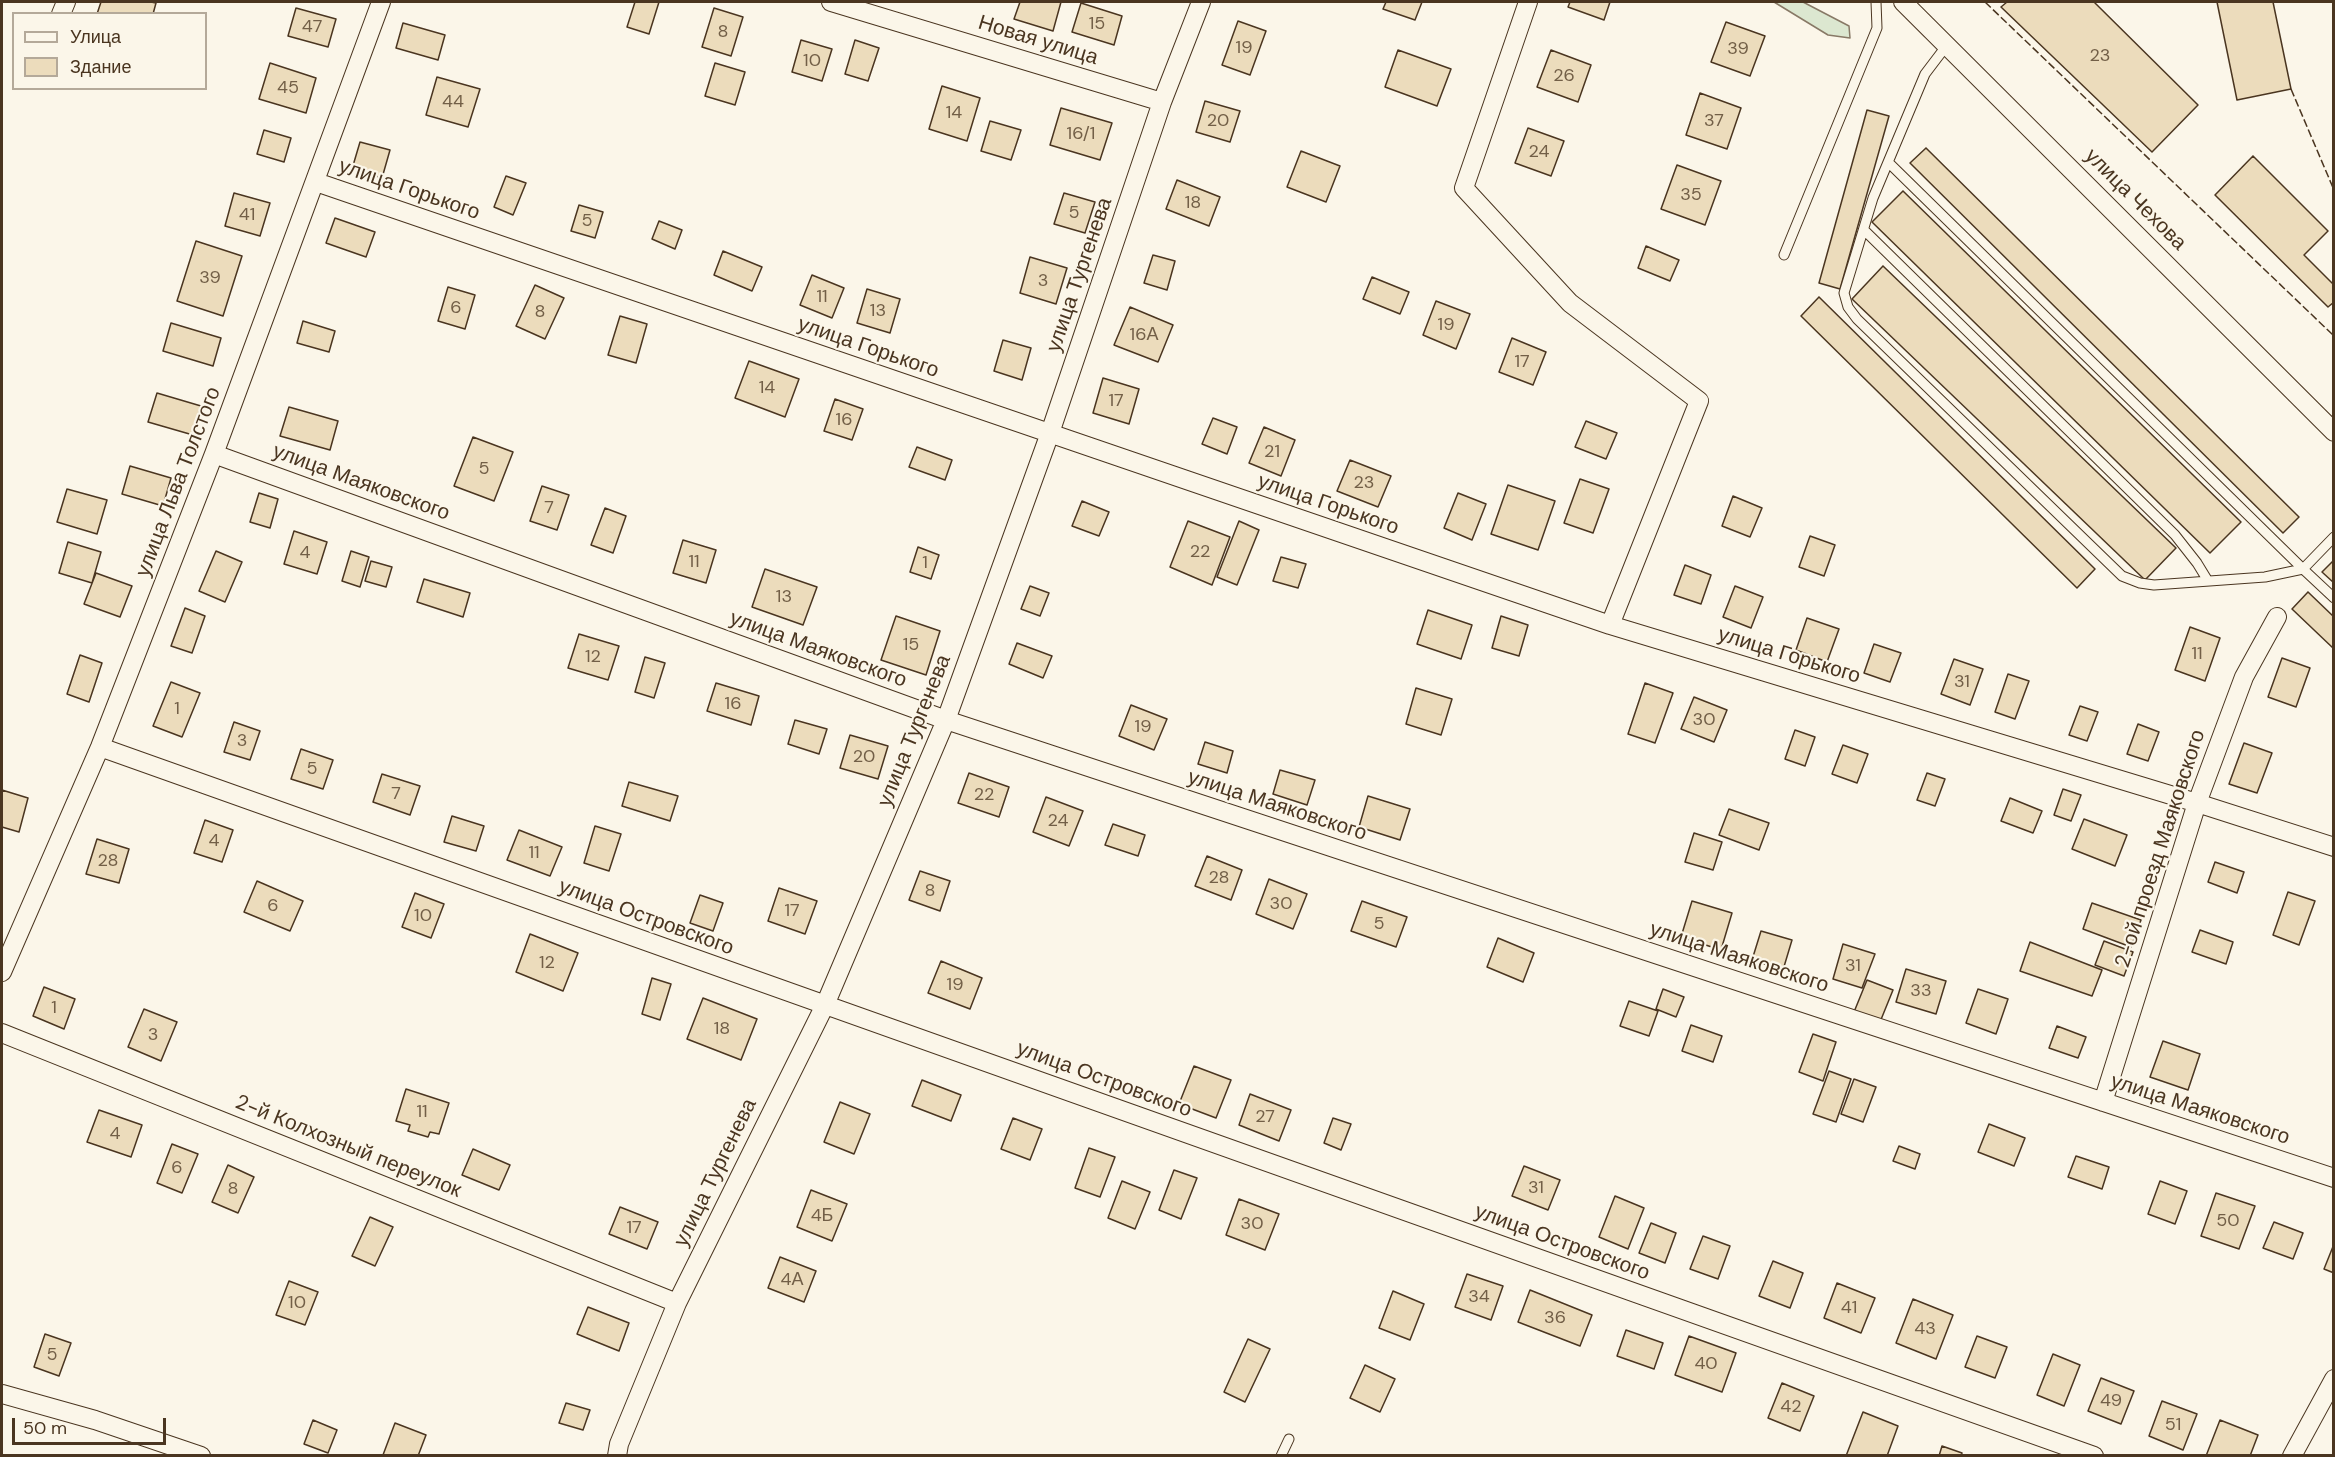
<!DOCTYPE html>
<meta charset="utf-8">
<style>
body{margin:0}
#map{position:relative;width:2335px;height:1457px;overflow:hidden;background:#fbf6e9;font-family:"DM Sans",sans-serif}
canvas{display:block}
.frame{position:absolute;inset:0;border:3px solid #4a3520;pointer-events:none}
.legend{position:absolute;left:12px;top:12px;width:195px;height:78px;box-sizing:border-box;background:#fbf6e9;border:2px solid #b4a999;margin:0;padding:8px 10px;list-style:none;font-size:18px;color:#4a3520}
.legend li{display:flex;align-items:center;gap:12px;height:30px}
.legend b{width:30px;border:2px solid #b4a999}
.scale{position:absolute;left:12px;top:1418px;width:154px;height:27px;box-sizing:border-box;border:3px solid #4a3520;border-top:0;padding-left:8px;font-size:18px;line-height:21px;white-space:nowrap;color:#4a3520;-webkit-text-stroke:4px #fbf6e9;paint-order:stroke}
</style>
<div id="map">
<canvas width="2335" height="1457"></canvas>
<div class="frame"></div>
<ul class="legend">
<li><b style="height:8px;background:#fbf6e9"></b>Улица</li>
<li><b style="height:16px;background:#ecdcbc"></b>Здание</li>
</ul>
<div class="scale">50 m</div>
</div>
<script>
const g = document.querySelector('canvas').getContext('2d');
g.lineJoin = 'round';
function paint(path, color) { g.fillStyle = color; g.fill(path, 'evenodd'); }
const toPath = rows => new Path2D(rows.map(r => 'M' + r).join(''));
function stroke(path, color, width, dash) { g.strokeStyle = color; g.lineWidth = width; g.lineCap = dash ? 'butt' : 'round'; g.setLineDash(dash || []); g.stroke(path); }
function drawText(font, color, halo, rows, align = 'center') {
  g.font = font + ' "DM Sans",sans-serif'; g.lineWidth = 4.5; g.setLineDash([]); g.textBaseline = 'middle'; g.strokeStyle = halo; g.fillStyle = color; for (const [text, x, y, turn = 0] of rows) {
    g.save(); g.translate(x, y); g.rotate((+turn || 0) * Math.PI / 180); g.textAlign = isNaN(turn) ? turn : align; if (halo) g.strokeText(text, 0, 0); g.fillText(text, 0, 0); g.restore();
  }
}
const green = toPath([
 [1774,2,1803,2,1849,26,1850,38,1828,35,1774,2]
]);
const building = toPath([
 [101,2,151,2,156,3,153,14,97,14,101,2],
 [635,2,659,2,649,34,627,27,635,2],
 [1020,2,1061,2,1053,31,1014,19,1020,2],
 [1386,2,1422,2,1415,20,1383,9,1386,2],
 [1570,2,1610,2,1604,20,1568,7,1570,2],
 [2007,2,2094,2,2198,105,2152,152,2001,7,2007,2],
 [2217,2,2273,2,2291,89,2237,100,2217,2],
 [1081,3,1122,16,1114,45,1072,32,1081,3],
 [296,8,336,19,328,47,288,36,296,8],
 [714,8,743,17,731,56,702,47,714,8],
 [1238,21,1266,31,1250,75,1222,65,1238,21],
 [1726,22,1765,36,1750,76,1711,62,1726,22],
 [403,23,445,35,438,60,396,48,403,23],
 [801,40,832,49,822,81,792,72,801,40],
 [855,40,879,48,868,81,845,74,855,40],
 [1398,50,1451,69,1437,106,1385,87,1398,50],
 [1551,50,1591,65,1578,102,1537,87,1551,50],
 [270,63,316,78,306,113,259,99,270,63],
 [715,63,745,72,735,105,705,96,715,63],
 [437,77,480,89,468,127,426,115,437,77],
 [942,86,980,98,967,141,929,129,942,86],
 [1700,93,1741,108,1727,149,1686,135,1700,93],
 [1205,101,1240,111,1230,142,1196,132,1205,101],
 [1061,108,1112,123,1100,160,1050,145,1061,108],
 [1867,110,1889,116,1840,289,1819,283,1867,110],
 [990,121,1021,130,1011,160,981,151,990,121],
 [1528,128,1564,141,1551,176,1515,163,1528,128],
 [264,130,291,138,284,162,257,154,264,130],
 [360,142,390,150,382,178,352,169,360,142],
 [1926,148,2299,517,2283,533,1910,163,1926,148],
 [1301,151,1340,166,1326,202,1287,187,1301,151],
 [2253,156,2328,231,2304,255,2334,285,2334,302,2328,307,2215,195,2253,156],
 [1677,165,1721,181,1705,225,1661,209,1677,165],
 [506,176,526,183,513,215,494,207,506,176],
 [1177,180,1220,197,1209,226,1166,209,1177,180],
 [1903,191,2241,522,2210,553,1872,222,1903,191],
 [234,193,270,203,260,236,225,226,234,193],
 [1064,193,1095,202,1085,233,1054,224,1064,193],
 [579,205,603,212,595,238,571,231,579,205],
 [335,218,375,232,366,257,326,243,335,218],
 [659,221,682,230,675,249,652,239,659,221],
 [196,241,242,256,223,316,177,301,196,241],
 [1646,246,1679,260,1670,281,1638,268,1646,246],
 [723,251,762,267,752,291,714,275,723,251],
 [1153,255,1175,261,1167,290,1144,283,1153,255],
 [1030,257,1067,268,1056,304,1020,293,1030,257],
 [1883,266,2176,548,2145,580,1852,299,1883,266],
 [812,275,844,288,832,318,800,305,812,275],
 [1372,277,1409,292,1400,314,1363,299,1372,277],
 [535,285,564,298,545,339,516,326,535,285],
 [448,287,475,295,465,329,438,321,448,287],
 [867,289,900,299,890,333,857,323,867,289],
 [1819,297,2095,569,2077,588,1801,316,1819,297],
 [1436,301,1470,314,1456,349,1423,335,1436,301],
 [1130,307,1173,325,1158,362,1114,345,1130,307],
 [620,316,647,324,636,363,608,355,620,316],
 [303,321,335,331,329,352,297,343,303,321],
 [171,323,221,338,213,366,163,351,171,323],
 [1512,338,1546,352,1533,385,1499,372,1512,338],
 [1003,340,1031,348,1022,380,994,371,1003,340],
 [749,361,799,379,785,417,735,398,749,361],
 [1103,378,1139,389,1129,424,1093,413,1103,378],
 [157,393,201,406,193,435,148,422,157,393],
 [835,399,863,409,852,440,824,431,835,399],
 [289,407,338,421,330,450,280,436,289,407],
 [1213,418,1237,427,1227,454,1202,444,1213,418],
 [1586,421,1617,433,1606,459,1575,447,1586,421],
 [1264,427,1295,440,1281,476,1249,463,1264,427],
 [473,437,513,452,494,501,454,486,473,437],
 [917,447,952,460,945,480,909,467,917,447],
 [1350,460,1391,476,1378,507,1337,491,1350,460],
 [130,466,171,478,163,506,122,494,130,466],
 [1580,479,1609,489,1593,533,1564,523,1580,479],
 [1508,485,1555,501,1538,550,1491,534,1508,485],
 [542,486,569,495,557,530,530,521,542,486],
 [67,489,107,500,97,534,57,522,67,489],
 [259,493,278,499,270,528,250,522,259,493],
 [1458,493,1486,504,1472,540,1444,528,1458,493],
 [1733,496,1762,508,1750,537,1722,526,1733,496],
 [1082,501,1109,512,1099,536,1072,526,1082,501],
 [605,508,626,516,613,553,591,545,605,508],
 [1188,521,1230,537,1212,585,1170,567,1188,521],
 [1239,521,1259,530,1237,585,1217,577,1239,521],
 [294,531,327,542,317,574,284,564,294,531],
 [1810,536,1835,545,1824,576,1799,567,1810,536],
 [683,540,716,550,706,583,673,573,683,540],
 [68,542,101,552,92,583,59,573,68,542],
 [918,547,939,555,931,579,910,572,918,547],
 [216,551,242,562,225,602,199,591,216,551],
 [351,551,369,557,360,587,342,581,351,551],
 [1281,557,1306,564,1298,588,1273,581,1281,557],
 [2334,560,2334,583,2322,572,2334,560],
 [371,561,392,567,386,587,365,581,371,561],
 [1685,565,1711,575,1701,604,1674,595,1685,565],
 [765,569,817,587,803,625,752,607,765,569],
 [96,573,132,586,120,617,84,604,96,573],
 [424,579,470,593,463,617,417,602,424,579],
 [1030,586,1049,593,1040,616,1021,609,1030,586],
 [1735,586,1763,597,1751,628,1723,617,1735,586],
 [2308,592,2334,617,2334,649,2292,609,2308,592],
 [185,608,205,616,192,653,171,646,185,608],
 [1428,610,1472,625,1461,659,1417,644,1428,610],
 [896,616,940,631,926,675,881,660,896,616],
 [1501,616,1528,625,1519,656,1492,648,1501,616],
 [1807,618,1839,629,1827,662,1796,650,1807,618],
 [2190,627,2220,638,2205,681,2175,670,2190,627],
 [579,634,619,646,608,680,568,668,579,634],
 [1017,643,1052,656,1043,678,1009,664,1017,643],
 [1874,644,1901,653,1890,682,1864,673,1874,644],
 [80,655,102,663,89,702,67,694,80,655],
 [645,657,665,663,654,698,635,692,645,657],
 [2282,658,2310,668,2296,707,2268,697,2282,658],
 [1954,659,1983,669,1970,705,1941,694,1954,659],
 [2008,674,2029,681,2015,719,1995,712,2008,674],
 [171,682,200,693,182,737,153,726,171,682],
 [716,683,759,696,751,725,707,711,716,683],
 [1645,683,1673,693,1655,743,1628,734,1645,683],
 [1416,688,1452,699,1441,735,1406,724,1416,688],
 [1694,697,1727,710,1714,742,1681,729,1694,697],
 [1131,705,1167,719,1154,750,1119,736,1131,705],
 [2080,706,2098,712,2087,741,2069,735,2080,706],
 [795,720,827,729,819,754,788,744,795,720],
 [234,722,260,731,250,760,224,752,234,722],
 [2138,724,2159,732,2148,761,2127,754,2138,724],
 [1795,730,1815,737,1805,766,1785,759,1795,730],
 [850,735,888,746,878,779,840,768,850,735],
 [1205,742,1233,751,1227,773,1198,764,1205,742],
 [2244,743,2272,753,2257,793,2229,784,2244,743],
 [1843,745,1868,754,1857,783,1832,774,1843,745],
 [301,749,333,760,323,789,291,779,301,749],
 [1280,770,1315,780,1307,805,1273,794,1280,770],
 [969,773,1009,787,999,817,958,803,969,773],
 [1927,773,1945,779,1935,806,1917,800,1927,773],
 [382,774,420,786,410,815,373,802,382,774],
 [629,782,678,796,670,821,622,806,629,782],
 [2063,789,2081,795,2071,821,2054,815,2063,789],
 [2,790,28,798,19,832,2,827,2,790],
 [1368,796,1410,809,1400,840,1359,827,1368,796],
 [1046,797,1083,811,1069,846,1033,832,1046,797],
 [2010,798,2042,811,2033,833,2001,821,2010,798],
 [1729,809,1769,823,1759,850,1719,835,1729,809],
 [452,816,484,826,476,851,444,842,452,816],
 [2084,819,2127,835,2115,866,2072,849,2084,819],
 [205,820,233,830,222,862,194,853,205,820],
 [1113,824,1145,835,1138,856,1105,845,1113,824],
 [595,826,621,834,609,871,584,863,595,826],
 [519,830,562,847,550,876,507,860,519,830],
 [1694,833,1722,842,1713,870,1685,862,1694,833],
 [97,839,129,849,119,883,86,874,97,839],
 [1207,856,1242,870,1231,900,1195,886,1207,856],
 [2215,862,2244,872,2237,893,2208,882,2215,862],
 [920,871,950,881,940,911,909,900,920,871],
 [1269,879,1307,894,1293,929,1256,914,1269,879],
 [257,881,303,901,290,931,244,912,257,881],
 [779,888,817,901,805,934,768,921,779,888],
 [2288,892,2315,901,2299,945,2273,935,2288,892],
 [415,893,444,904,431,938,402,927,415,893],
 [700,895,723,903,713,931,690,923,700,895],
 [1362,901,1407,917,1396,947,1351,931,1362,901],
 [1692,901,1732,913,1721,950,1681,937,1692,901],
 [2092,903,2141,920,2131,947,2083,929,2092,903],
 [2200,930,2233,942,2226,964,2192,952,2200,930],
 [1761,931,1792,940,1783,970,1752,960,1761,931],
 [530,934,578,953,563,991,516,972,530,934],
 [1498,938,1534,953,1523,982,1487,967,1498,938],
 [2104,941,2133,952,2124,976,2095,965,2104,941],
 [2030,942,2102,970,2092,996,2020,971,2030,942],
 [1843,944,1875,954,1862,988,1833,979,1843,944],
 [941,961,982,978,970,1009,928,993,941,961],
 [1906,969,1946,981,1936,1014,1896,1002,1906,969],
 [652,978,671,984,660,1020,642,1014,652,978],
 [1867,980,1893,990,1880,1022,1854,1012,1867,980],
 [44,987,75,999,64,1029,33,1016,44,987],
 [1663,989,1684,997,1676,1017,1656,1009,1663,989],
 [1978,989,2008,999,1996,1034,1966,1023,1978,989],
 [703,998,757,1019,741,1060,687,1039,703,998],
 [1629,1001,1658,1011,1649,1036,1620,1026,1629,1001],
 [144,1009,177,1022,161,1061,128,1047,144,1009],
 [1691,1025,1722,1036,1713,1062,1682,1051,1691,1025],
 [2057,1026,2086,1037,2078,1058,2049,1048,2057,1026],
 [1813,1034,1836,1042,1823,1081,1799,1072,1813,1034],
 [2163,1041,2200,1054,2188,1090,2150,1077,2163,1041],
 [1194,1066,1231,1080,1216,1118,1179,1104,1194,1066],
 [1829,1071,1851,1079,1836,1122,1813,1114,1829,1071],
 [1854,1079,1876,1087,1863,1122,1841,1114,1854,1079],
 [922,1080,961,1095,951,1121,912,1106,922,1080],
 [406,1089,449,1103,439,1134,430,1132,428,1137,408,1131,410,1125,396,1121,406,1089],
 [1250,1094,1291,1110,1279,1141,1239,1125,1250,1094],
 [840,1102,870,1114,854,1154,824,1142,840,1102],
 [99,1110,142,1125,131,1157,87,1142,99,1110],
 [1013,1118,1042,1129,1030,1160,1001,1149,1013,1118],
 [1333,1118,1351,1124,1341,1150,1324,1143,1333,1118],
 [1989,1124,2025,1138,2014,1166,1978,1152,1989,1124],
 [172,1144,198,1154,182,1193,157,1183,172,1144],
 [1899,1146,1920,1154,1915,1169,1893,1161,1899,1146],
 [1089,1148,1115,1157,1100,1197,1075,1188,1089,1148],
 [473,1149,510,1165,499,1190,462,1175,473,1149],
 [2076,1156,2109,1167,2102,1189,2068,1177,2076,1156],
 [228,1165,254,1177,238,1213,212,1202,228,1165],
 [1524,1166,1560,1180,1548,1210,1512,1196,1524,1166],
 [1174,1170,1197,1178,1181,1219,1159,1210,1174,1170],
 [1122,1181,1150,1192,1135,1229,1108,1218,1122,1181],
 [2160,1181,2187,1191,2175,1224,2148,1214,2160,1181],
 [811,1190,847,1204,832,1241,797,1227,811,1190],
 [2216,1193,2255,1206,2239,1249,2201,1236,2216,1193],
 [1615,1196,1644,1208,1628,1249,1599,1237,1615,1196],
 [1239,1199,1279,1214,1265,1250,1226,1235,1239,1199],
 [620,1207,658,1222,647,1249,609,1234,620,1207],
 [370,1217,393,1227,375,1266,352,1256,370,1217],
 [2274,1222,2303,1233,2293,1259,2263,1248,2274,1222],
 [1651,1223,1676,1233,1665,1263,1639,1253,1651,1223],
 [1703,1236,1730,1246,1718,1279,1690,1269,1703,1236],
 [2334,1244,2334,1273,2324,1269,2334,1244],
 [780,1257,816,1271,804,1302,768,1288,780,1257],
 [1773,1261,1803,1273,1790,1308,1759,1296,1773,1261],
 [1467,1274,1503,1286,1491,1320,1455,1307,1467,1274],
 [289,1281,318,1292,305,1325,276,1315,289,1281],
 [1837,1283,1875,1298,1861,1333,1824,1318,1837,1283],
 [1530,1290,1592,1315,1580,1346,1518,1322,1530,1290],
 [1393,1291,1424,1304,1410,1340,1379,1328,1393,1291],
 [1913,1299,1953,1315,1936,1359,1896,1343,1913,1299],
 [588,1307,629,1323,619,1351,577,1334,588,1307],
 [1626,1330,1663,1343,1654,1369,1617,1356,1626,1330],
 [45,1334,71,1343,59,1376,34,1367,45,1334],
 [1689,1336,1736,1353,1722,1392,1675,1375,1689,1336],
 [1977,1336,2007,1347,1995,1378,1965,1367,1977,1336],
 [1248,1339,1270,1349,1245,1402,1224,1392,1248,1339],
 [2053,1354,2080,1365,2064,1406,2037,1395,2053,1354],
 [1365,1365,1395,1379,1380,1412,1350,1398,1365,1365],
 [2101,1378,2134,1391,2121,1424,2088,1411,2101,1378],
 [1782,1383,1814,1396,1800,1431,1768,1418,1782,1383],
 [2162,1401,2197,1414,2183,1450,2149,1436,2162,1401],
 [566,1403,590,1410,583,1430,559,1423,566,1403],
 [1863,1412,1898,1426,1887,1456,1846,1456,1863,1412],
 [313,1420,337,1430,328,1453,304,1444,313,1420],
 [2220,1420,2258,1435,2250,1456,2206,1456,2220,1420],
 [395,1423,426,1435,418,1456,383,1455,395,1423],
 [1942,1446,1962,1453,1961,1456,1939,1456,1942,1446]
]);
const service = toPath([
 [1947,45,1925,74,1873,198,1844,293,1848,307,1857,319,2122,576,2140,583,2154,585,2265,577,2303,569],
 [1889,163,2303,569],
 [1864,230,2175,535,2197,563,2208,581],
 [1784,255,1877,28,1876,2],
 [2334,537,2303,569,2334,598],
 [1281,1456,1289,1439]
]);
const minor = toPath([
 [831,2,1162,102],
 [1528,2,1464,188,1570,303,1699,401,1610,625],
 [1903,2,2334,432],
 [61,14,66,2],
 [316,182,1610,625,2197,803,2334,847],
 [214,454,946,720,2334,1178],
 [100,747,2094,1456],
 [2,972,100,747,214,454,381,2],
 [2,1033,677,1303],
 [2103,1102,2197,803,2244,677,2277,617],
 [2,1394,95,1420,201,1456],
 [617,1456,619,1444,677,1303,825,1005,946,720,1050,433,1162,102,1201,2],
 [2292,1456,2334,1379]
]);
const fence = toPath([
 [1985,2,2334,336],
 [2291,89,2334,190]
]);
const numberNames = [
 ["15",1097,24],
 ["47",312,27],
 ["8",723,32],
 ["19",1244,48],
 ["39",1738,49],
 ["23",2100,56],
 ["10",812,61],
 ["26",1564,76],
 ["45",288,88],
 ["44",453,102],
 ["14",954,113],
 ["20",1218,121],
 ["37",1714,121],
 ["16/1",1081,134],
 ["24",1539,152],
 ["35",1691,195],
 ["18",1193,203],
 ["5",1074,213],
 ["41",247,215],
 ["5",587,221],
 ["39",210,278],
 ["3",1043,281],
 ["11",822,297],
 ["6",456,308],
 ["13",878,311],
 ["8",540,312],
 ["19",1446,325],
 ["16А",1144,335],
 ["17",1522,362],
 ["14",767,388],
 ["17",1116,401],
 ["16",844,420],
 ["21",1272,452],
 ["5",484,469],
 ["23",1364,483],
 ["7",549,508],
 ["22",1200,552],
 ["4",305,553],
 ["11",694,562],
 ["1",925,563],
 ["13",784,597],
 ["15",911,645],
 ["11",2197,654],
 ["12",593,657],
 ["31",1962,682],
 ["16",733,704],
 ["1",177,709],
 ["30",1704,720],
 ["19",1143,727],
 ["3",242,741],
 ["20",864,757],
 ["5",312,769],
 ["7",396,794],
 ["22",984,795],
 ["24",1058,821],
 ["4",214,841],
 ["11",534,853],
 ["28",108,861],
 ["28",1219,878],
 ["8",930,891],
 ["30",1281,904],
 ["6",273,906],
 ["17",792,911],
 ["10",423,916],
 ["5",1379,924],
 ["12",547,963],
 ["31",1853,966],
 ["19",955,985],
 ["33",1921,991],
 ["1",54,1008],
 ["18",722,1029],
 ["3",153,1035],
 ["11",422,1112],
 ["27",1265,1117],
 ["4",115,1134],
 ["6",177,1168],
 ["31",1536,1188],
 ["8",233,1189],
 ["4Б",822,1216],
 ["50",2228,1221],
 ["30",1252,1224],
 ["17",634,1228],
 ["4А",792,1280],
 ["34",1479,1297],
 ["10",297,1303],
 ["41",1849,1308],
 ["36",1555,1318],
 ["43",1925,1329],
 ["5",52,1355],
 ["40",1706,1364],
 ["49",2111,1401],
 ["42",1791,1407],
 ["51",2173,1425]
];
const streetNames = [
 ["Новая улица",1038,41,17],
 ["улица Горького",409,190,19],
 ["улица Чехова",2135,200,45],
 ["улица Тургенева",1080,275,-71],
 ["улица Горького",868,348,19],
 ["улица Льва Толстого",179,482,-69],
 ["улица Маяковского",361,483,20],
 ["улица Горького",1328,505,19],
 ["улица Маяковского",818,650,20],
 ["улица Горького",1789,656,17],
 ["улица Тургенева",915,731,-68],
 ["улица Маяковского",1277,806,18],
 ["2-ой проезд Маяковского",2161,849,-72],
 ["улица Островского",646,918,20],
 ["улица Маяковского",1739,958,18],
 ["улица Островского",1104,1080,20],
 ["улица Маяковского",2200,1110,18],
 ["2-й Колхозный переулок",348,1147,22],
 ["улица Тургенева",716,1173,-64],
 ["улица Островского",1562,1243,20]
];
paint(green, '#dce7d0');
stroke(green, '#887966', 1.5);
paint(building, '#ecdcbc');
stroke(building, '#4a3520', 1.5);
stroke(service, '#4a3520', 11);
stroke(minor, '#4a3520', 20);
stroke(service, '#fbf6e9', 9);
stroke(minor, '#fbf6e9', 18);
stroke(fence, '#4a3520', 1.5, [8, 3]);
drawText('18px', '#725f47', null, numberNames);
drawText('21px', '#4a3520', '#fbf6e9', streetNames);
</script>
